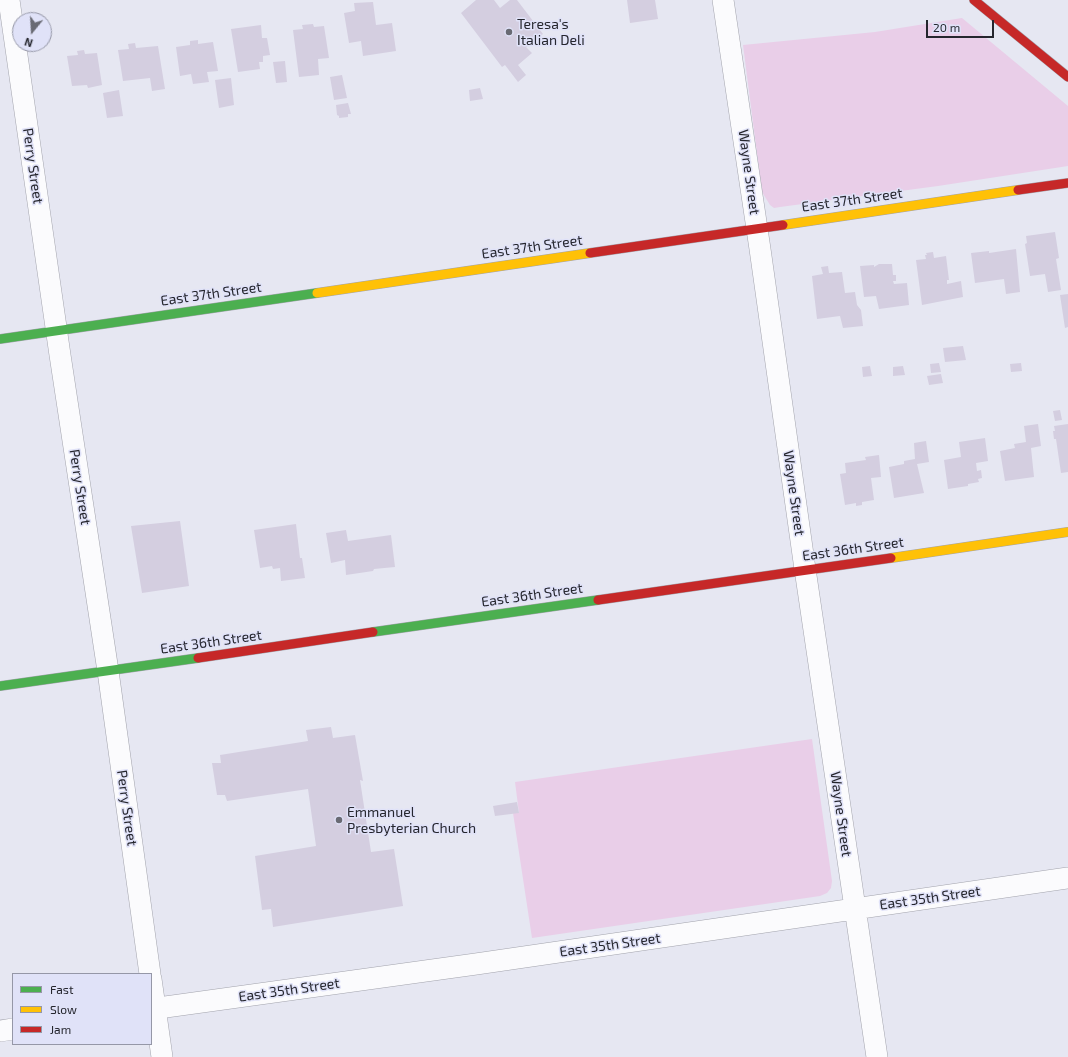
<!DOCTYPE html>
<style>
body{margin:0}
#map{position:relative;width:1068px;height:1057px;overflow:hidden;background:#e6e7f2;font-family:"Exo 2",sans-serif}
canvas{display:block}
.legend{position:absolute;left:12px;top:973px;width:140px;height:72px;box-sizing:border-box;background:#e0e2f8;border:1px solid #9597a7;margin:0;padding:5px 7px;list-style:none;font-size:12px;color:#25262e}
.legend li{display:flex;align-items:center;gap:8px;height:20px}
.legend b{width:20px;border:1px solid #9597a7}
.north{position:absolute;left:12px;top:12px;width:40px;height:40px;box-sizing:border-box;background:#e0e2f8;border:1px solid #9597a7;border-radius:50%;rotate:198deg;font-size:11px;font-weight:700;line-height:16px;text-align:center;color:#25262e}
.north::after{content:'';display:block;margin:auto;width:14px;height:18px;background:#696a73;clip-path:polygon(50% 0,100% 100%,50% 72%,0 100%)}
.scale{position:absolute;left:926px;top:20px;width:68px;height:18px;box-sizing:border-box;border:2px solid #25262e;border-top:0;padding-left:5px;font-size:12px;line-height:14px;white-space:nowrap;color:#25262e;-webkit-text-stroke:3px #e0e2f8;paint-order:stroke}
</style>
<div id="map">
<canvas width="1068" height="1057"></canvas>
<ul class="legend">
<li><b style="height:5px;background:#4caf50"></b>Fast</li>
<li><b style="height:5px;background:#ffc107"></b>Slow</li>
<li><b style="height:5px;background:#c62828"></b>Jam</li>
</ul>
<div class="north">N</div>
<div class="scale">20 m</div>
</div>
<script>
const g = document.querySelector('canvas').getContext('2d');
g.lineJoin = 'round';
function paint(path, color) { g.fillStyle = color; g.fill(path, 'evenodd'); }
const toPath = rows => new Path2D(rows.map(r => 'M' + r).join(''));
function stroke(path, color, width, dash) { g.strokeStyle = color; g.lineWidth = width; g.lineCap = dash ? 'butt' : 'round'; g.setLineDash(dash || []); g.stroke(path); }
function drawText(font, color, halo, rows, align = 'center') {
  g.font = font + ' "Exo 2",sans-serif'; g.lineWidth = 3; g.setLineDash([]); g.textBaseline = 'middle'; g.strokeStyle = halo; g.fillStyle = color; for (const [text, x, y, turn = 0] of rows) {
    g.save(); g.translate(x, y); g.rotate((+turn || 0) * Math.PI / 180); g.textAlign = isNaN(turn) ? turn : align; if (halo) g.strokeText(text, 0, 0); g.fillText(text, 0, 0); g.restore();
  }
}
const green = toPath([
 [962,18,1068,106,1068,166,938,186,780,207,774,208,770,205,762,192,743,45,875,32],
 [812,739,832,881,831,888,827,893,820,896,532,938,513,813,519,813,515,782]
]);
const building = toPath([
 [476,0,494,0,500,8,510,0,517,0,543,34,526,47,532,53,518,65,526,75,518,82,505,65,502,67,461,13],
 [627,0,655,0,658,19,630,23],
 [373,2,376,25,392,23,396,51,363,56,361,41,349,43,344,13,355,11,354,3],
 [313,24,314,27,324,26,329,58,318,59,319,75,299,77,293,30,303,29,302,25],
 [261,25,262,38,267,38,270,55,263,56,263,62,259,62,260,69,238,72,231,29],
 [198,40,198,44,213,42,218,71,207,72,209,82,193,84,191,74,180,76,176,47,190,45,190,41],
 [135,43,136,48,158,46,165,89,152,91,150,78,123,81,118,50,129,49,128,44],
 [84,50,85,54,97,53,102,85,88,88,87,85,72,86,67,56,78,55,77,51],
 [285,61,287,82,276,83,273,62],
 [342,75,347,98,334,100,330,77],
 [231,78,234,105,219,108,215,80],
 [480,88,483,99,470,101,469,90],
 [119,90,123,116,107,118,103,93],
 [348,103,351,114,348,114,348,117,339,118,339,116,337,115,336,105],
 [1055,232,1059,258,1056,259,1061,290,1048,292,1045,274,1030,276,1025,244,1027,243,1026,236],
 [1016,249,1020,292,1006,294,1004,279,975,283,971,253,989,251,989,253],
 [933,252,934,258,946,256,949,280,947,280,947,284,961,281,963,297,922,305,916,260,926,259,925,255,927,255,926,253],
 [879,264,892,264,893,275,896,275,896,281,893,281,894,284,907,283,909,305,879,309,876,296,864,297,860,266,874,265,874,267],
 [828,266,829,273,842,272,845,293,855,292,857,305,861,310,863,326,843,328,840,316,817,319,812,276,823,274,821,267],
 [1068,294,1068,327,1065,328,1060,295],
 [963,346,966,360,945,362,943,348],
 [939,363,941,372,931,373,930,364],
 [1021,363,1022,371,1011,372,1010,364],
 [870,366,872,376,863,377,862,367],
 [903,366,905,375,893,376,893,367],
 [941,374,943,383,929,385,927,376],
 [1060,410,1062,420,1055,421,1053,411],
 [1038,424,1041,446,1031,448,1034,477,1005,481,1000,451,1015,448,1014,444,1026,442,1024,426],
 [1068,424,1068,472,1061,473,1056,439,1054,439,1053,431,1055,431,1054,426],
 [985,438,988,461,976,463,977,471,981,470,982,478,978,479,979,482,968,484,968,486,948,489,944,460,961,457,959,442],
 [926,441,929,462,917,464,924,493,894,498,889,467,904,464,904,461,915,459,914,443],
 [879,455,881,477,871,478,874,500,862,502,862,505,856,506,856,503,845,505,840,474,846,473,845,463,866,460,865,457],
 [180,521,189,586,142,593,131,526],
 [296,524,300,558,302,558,305,578,281,581,280,568,273,569,272,566,260,568,254,530],
 [346,530,348,541,391,535,395,567,374,569,373,571,346,575,345,560,331,563,326,533],
 [331,727,333,738,355,735,363,781,360,780,371,852,394,849,403,906,273,927,271,909,262,910,255,856,316,846,308,789,227,801,225,795,217,795,212,763,221,763,220,755,308,741,306,730],
 [517,802,519,813,495,816,493,806]
]);
const street = toPath([
 [9,0,60,355,108,671,150,974],
 [723,0,760,249,805,569,877,1057],
 [151,979,162,1057],
 [151,1009,476,964,1068,878],
 [0,1031,13,1029]
]);
const fast = toPath([
 [0,339,317,293],
 [373,632,598,600],
 [0,686,198,658]
]);
const slow = toPath([
 [783,225,1018,190],
 [317,293,590,253],
 [891,558,1068,532]
]);
const jam = toPath([
 [974,0,1068,77],
 [1018,190,1068,183],
 [590,253,783,225],
 [598,600,891,558],
 [198,658,373,632]
]);
const markers = [
 [509,32,4,"#696a73"],
 [339,820,4,"#696a73"]
];
const poiNames = [
 ["Teresa's",517,24],
 ["Italian Deli",517,40],
 ["Emmanuel",347,812],
 ["Presbyterian Church",347,828]
];
const streetNames = [
 ["Perry Street",33,166,82],
 ["Wayne Street",749,172,82],
 ["East 37th Street",852,200,-8],
 ["East 37th Street",532,247,-8],
 ["East 37th Street",211,294,-8],
 ["Perry Street",80,487,81],
 ["Wayne Street",794,493,82],
 ["East 36th Street",853,549,-8],
 ["East 36th Street",532,595,-8],
 ["East 36th Street",211,642,-8],
 ["Perry Street",127,808,82],
 ["Wayne Street",841,814,82],
 ["East 35th Street",930,898,-8],
 ["East 35th Street",610,945,-8],
 ["East 35th Street",289,990,-8]
];
paint(green, '#e9cee8');
paint(building, '#d4cee0');
stroke(street, '#a2a3ac', 22);
stroke(fast, '#a2a3ac', 10);
stroke(slow, '#a2a3ac', 10);
stroke(jam, '#a2a3ac', 10);
stroke(street, '#fbfbfd', 21);
stroke(fast, '#4caf50', 9);
stroke(slow, '#ffc107', 9);
stroke(jam, '#c62828', 9);
for (const [x, y, r, color] of markers) { const dot = new Path2D(); dot.arc(x, y, r, 0, 2 * Math.PI); g.fillStyle = color; g.fill(dot); stroke(dot, '#e0e2f8', 1.5); }
drawText('14px', '#25262e', '#e0e2f8', poiNames, 'left');
drawText('14px', '#25262e', '#e0e2f8', streetNames);
</script>
